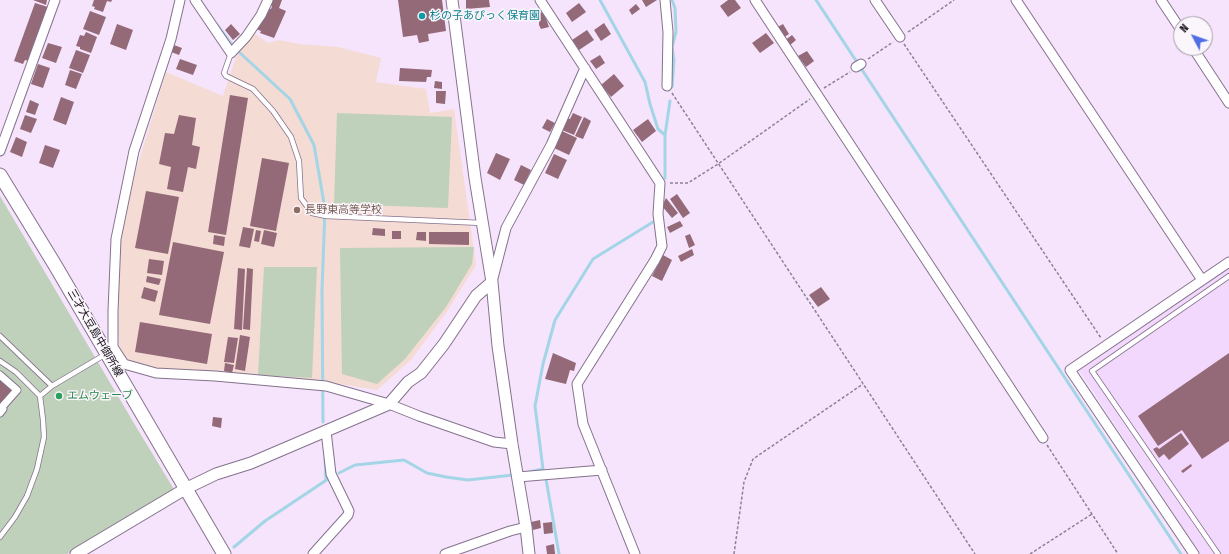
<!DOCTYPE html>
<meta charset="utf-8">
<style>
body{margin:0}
#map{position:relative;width:1229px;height:554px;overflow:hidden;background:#f5e4fc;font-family:"Fira Sans Condensed",sans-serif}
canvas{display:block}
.north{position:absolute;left:1173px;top:16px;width:40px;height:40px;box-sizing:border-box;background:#fbf6fc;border:1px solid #9f9aa1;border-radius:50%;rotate:311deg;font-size:11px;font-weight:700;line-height:16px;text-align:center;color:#160f19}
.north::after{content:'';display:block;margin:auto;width:14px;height:18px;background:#4f6fe3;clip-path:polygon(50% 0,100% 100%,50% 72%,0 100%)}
</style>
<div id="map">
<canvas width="1229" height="554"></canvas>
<div class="north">N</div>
</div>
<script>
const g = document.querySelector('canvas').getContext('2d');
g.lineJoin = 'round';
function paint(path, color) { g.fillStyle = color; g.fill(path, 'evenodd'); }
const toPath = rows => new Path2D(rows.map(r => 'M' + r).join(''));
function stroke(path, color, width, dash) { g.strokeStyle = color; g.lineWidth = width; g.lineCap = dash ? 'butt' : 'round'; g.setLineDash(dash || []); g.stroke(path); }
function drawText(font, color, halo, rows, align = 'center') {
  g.font = font + ' "Fira Sans Condensed","Noto Sans JP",sans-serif'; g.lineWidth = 3; g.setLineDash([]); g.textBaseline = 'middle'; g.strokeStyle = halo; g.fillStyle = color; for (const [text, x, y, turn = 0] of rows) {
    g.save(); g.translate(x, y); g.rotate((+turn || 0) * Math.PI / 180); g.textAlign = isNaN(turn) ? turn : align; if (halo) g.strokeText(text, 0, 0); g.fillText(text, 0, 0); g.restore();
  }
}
const built = toPath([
 [1229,266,1229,554,1200,554,1079,370]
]);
const education = toPath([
 [254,33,268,43,278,40,300,44,338,47,381,58,376,82,426,89,430,113,454,109,476,265,448,310,411,360,377,390,328,382,157,370,125,361,120,350,118,328,119,239,133,181,166,72,223,96,236,57]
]);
const green = toPath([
 [337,113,452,117,448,208,334,204],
 [0,196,135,425,175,491,67,554,0,554],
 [474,247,472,264,446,307,405,359,377,384,342,374,340,248],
 [264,267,317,267,312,378,258,375]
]);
const stream = toPath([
 [600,0,645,82,650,104,658,129,665,135],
 [672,0,675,8,676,32,672,47,674,60,672,87],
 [816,0,1181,554],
 [217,25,233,46],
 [239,52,290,99,314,145,325,209,322,290,323,422],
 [665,178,665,135,670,101],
 [325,458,326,480],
 [529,472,543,469,535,406,543,364,555,320,593,259,653,222],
 [339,473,355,465,404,460,427,473,446,477,468,480,513,475],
 [546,479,559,554],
 [234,547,265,521,328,479]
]);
const building = toPath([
 [33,0,47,0,46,5],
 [94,0,112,0,111,2,107,1,103,12,94,9,95,7,92,6],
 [271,0,282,0,279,8,286,11,274,38,260,33,261,31,256,29,268,8,271,9,272,6,269,5],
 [398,0,442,0,446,31,428,34,429,41,419,43,417,35,403,37],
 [466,0,489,0,490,7,466,9],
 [642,0,657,0,646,7],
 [728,0,735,0,741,8,728,17,720,6],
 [35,3,48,7,29,61,25,60,23,64,14,61],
 [579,3,586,12,572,22,566,13],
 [636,4,640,9,632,15,629,10],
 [90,11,106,17,99,35,83,29],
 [539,12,544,13,549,27,541,29,539,25],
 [604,23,611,34,601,41,594,30],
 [117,24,133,30,126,50,110,44],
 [231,24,240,34,233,40,225,30],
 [783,24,789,34,783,38,776,28],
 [587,30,594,40,579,50,572,40],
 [86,32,97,37,91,53,80,49,80,47,76,46,80,35,84,36],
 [766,33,774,43,760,53,752,43],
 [792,35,796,40,789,46,784,41],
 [48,43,62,47,56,63,42,58],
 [174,45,182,48,179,55,171,52],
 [76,50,90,55,83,73,69,68],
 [807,51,814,61,806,67,798,56],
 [600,55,605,63,596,69,590,61],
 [180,59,197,65,193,75,176,69],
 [38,64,50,68,43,88,31,84],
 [400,68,432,70,431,77,427,77,426,82,399,81],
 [70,70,82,74,76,89,65,85],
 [614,74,624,86,611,97,601,85],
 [435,81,442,82,442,89,434,88],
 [436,91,446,91,445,104,436,103],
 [230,95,248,98,226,235,208,232],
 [61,97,74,102,66,125,53,120],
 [30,100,39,104,35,115,26,112],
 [573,113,582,117,574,135,562,130,567,118,570,119],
 [25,115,37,119,31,133,20,129],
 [179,115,196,118,192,145,200,147,196,169,188,167,183,192,167,189,171,167,159,164,165,133,174,134],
 [584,117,591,121,583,139,575,136],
 [547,119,555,123,550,132,542,128],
 [648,119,656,131,642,142,633,130],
 [562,131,577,138,569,155,554,148],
 [16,137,27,142,22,157,10,152],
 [45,145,60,150,53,168,39,163],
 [496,153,510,159,500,180,487,173],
 [554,154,567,160,558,179,545,173],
 [262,158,289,163,276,231,250,226],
 [521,165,531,170,524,185,514,180],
 [146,191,179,197,168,254,135,248],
 [677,194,690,213,683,218,670,199],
 [666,198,678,213,672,218,662,206],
 [680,221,683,226,670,233,667,227],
 [243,227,254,229,250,248,239,246],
 [373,228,385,229,385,236,372,235],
 [256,230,261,231,259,242,254,241],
 [264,230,277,233,274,247,261,244],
 [392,231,401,231,401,239,392,239],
 [417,232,426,232,426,241,416,240],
 [429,232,469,232,469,245,429,244],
 [690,234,695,245,689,248,685,236],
 [214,235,225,237,224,246,213,244],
 [173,242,224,252,210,324,159,315],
 [692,249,694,255,681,262,678,256],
 [663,255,672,260,662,281,652,276],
 [149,259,164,261,162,275,147,273],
 [238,268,245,269,242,330,234,329],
 [247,268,253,269,250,330,243,329],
 [147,276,161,279,159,285,146,282],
 [144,287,158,291,155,302,141,298],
 [821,287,830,299,818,307,809,295],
 [140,322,212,334,207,364,135,352],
 [240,335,250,337,245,371,235,369],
 [228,337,238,338,234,363,224,362],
 [553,353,576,363,574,371,570,370,566,384,545,379],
 [1229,353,1229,441,1202,459,1182,430,1158,446,1138,416],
 [225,363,234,365,232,373,224,371],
 [0,378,13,390,0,404],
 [213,417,222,418,221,428,212,426],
 [1181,433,1189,444,1169,460,1164,454,1159,458,1153,449,1157,447,1159,449],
 [1191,464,1192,466,1183,473,1181,471],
 [540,520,541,528,533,530,531,522],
 [552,522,553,533,544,534,543,523],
 [554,544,555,554,547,554,546,546]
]);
const path = toPath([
 [908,32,954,0],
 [904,44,1101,338],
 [868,59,893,42],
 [824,88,850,72],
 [672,93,975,554],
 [670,183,688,183,718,164,810,99],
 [1047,445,1118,554],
 [734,554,744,482,753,459,863,384],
 [1030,554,1092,514]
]);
const service = toPath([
 [231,53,224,73,226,76,253,89,273,111,291,137,299,161,301,198,312,213,326,216,482,223],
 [0,336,52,386],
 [0,361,16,372,40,396,43,420,44,437,37,469,27,496,15,517,0,537],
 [40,396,52,386,106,354],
 [1218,554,1092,371,1229,276]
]);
const pedestrian = toPath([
 [0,375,17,390,2,407,3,409,0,413]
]);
const minor = toPath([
 [195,0,231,53,246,37,261,15,268,0],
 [540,0,660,183,658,214,662,246,655,260,577,384,583,424,635,554],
 [665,0,668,32,667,86],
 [755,0,1043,438],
 [875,0,900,37],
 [1016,0,1202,280],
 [1161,0,1181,30],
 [1193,48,1229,103],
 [856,67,861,64],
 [0,151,55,0],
 [493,278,506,228,551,145,585,68],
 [113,347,124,364,156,373,215,376,326,386,389,404,419,416,494,442,512,444],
 [108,352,113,347,113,311,116,239,134,151,171,39,180,0],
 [518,477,602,470],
 [313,554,348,515,349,511,331,474,326,431],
 [445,554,510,531,526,527],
 [1194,554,1070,370,1229,262]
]);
const tertiary = toPath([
 [452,0,475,178,492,282,498,346,512,444,526,527,529,554],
 [76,554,185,489,216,474,251,463,389,404,408,382,421,373,444,344,476,296,492,282]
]);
const secondary = toPath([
 [0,175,55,265,224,554]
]);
const markers = [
 [422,16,4,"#0f9aa8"],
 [297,210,4,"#8d6e63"],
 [59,396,4,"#2e9e5b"]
];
const cultureNames = [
 ["杉の子あぴっく保育園",430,16]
];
const educationNames = [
 ["長野東高等学校",305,210]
];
const streetNames = [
 ["三才大豆島中御所線",95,333,60]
];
const leisureNames = [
 ["エムウェーブ",67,396]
];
paint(built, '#f2d8fc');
paint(education, '#f4dbd4');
paint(green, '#bfd0bb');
stroke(stream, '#a3d5e6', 3);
paint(building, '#946a78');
stroke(service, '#85728d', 6);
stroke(pedestrian, '#85728d', 9);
stroke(minor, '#85728d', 11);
stroke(tertiary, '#85728d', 13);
stroke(secondary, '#85728d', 15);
stroke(path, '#8e8193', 1.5, [3, 2]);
stroke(service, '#fff', 4.5);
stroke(pedestrian, '#fff', 7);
stroke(minor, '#fff', 9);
stroke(tertiary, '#fff', 11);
stroke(secondary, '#fff', 13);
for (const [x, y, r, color] of markers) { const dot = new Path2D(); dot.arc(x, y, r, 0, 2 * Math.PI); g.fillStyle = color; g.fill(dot); stroke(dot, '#fbf6fc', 1.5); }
drawText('11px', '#0d838f', '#fbf6fc', cultureNames, 'left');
drawText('11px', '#785e54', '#fbf6fc', educationNames, 'left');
drawText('11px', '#160f19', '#fbf6fc', streetNames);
drawText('11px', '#27864d', '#fbf6fc', leisureNames, 'left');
</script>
